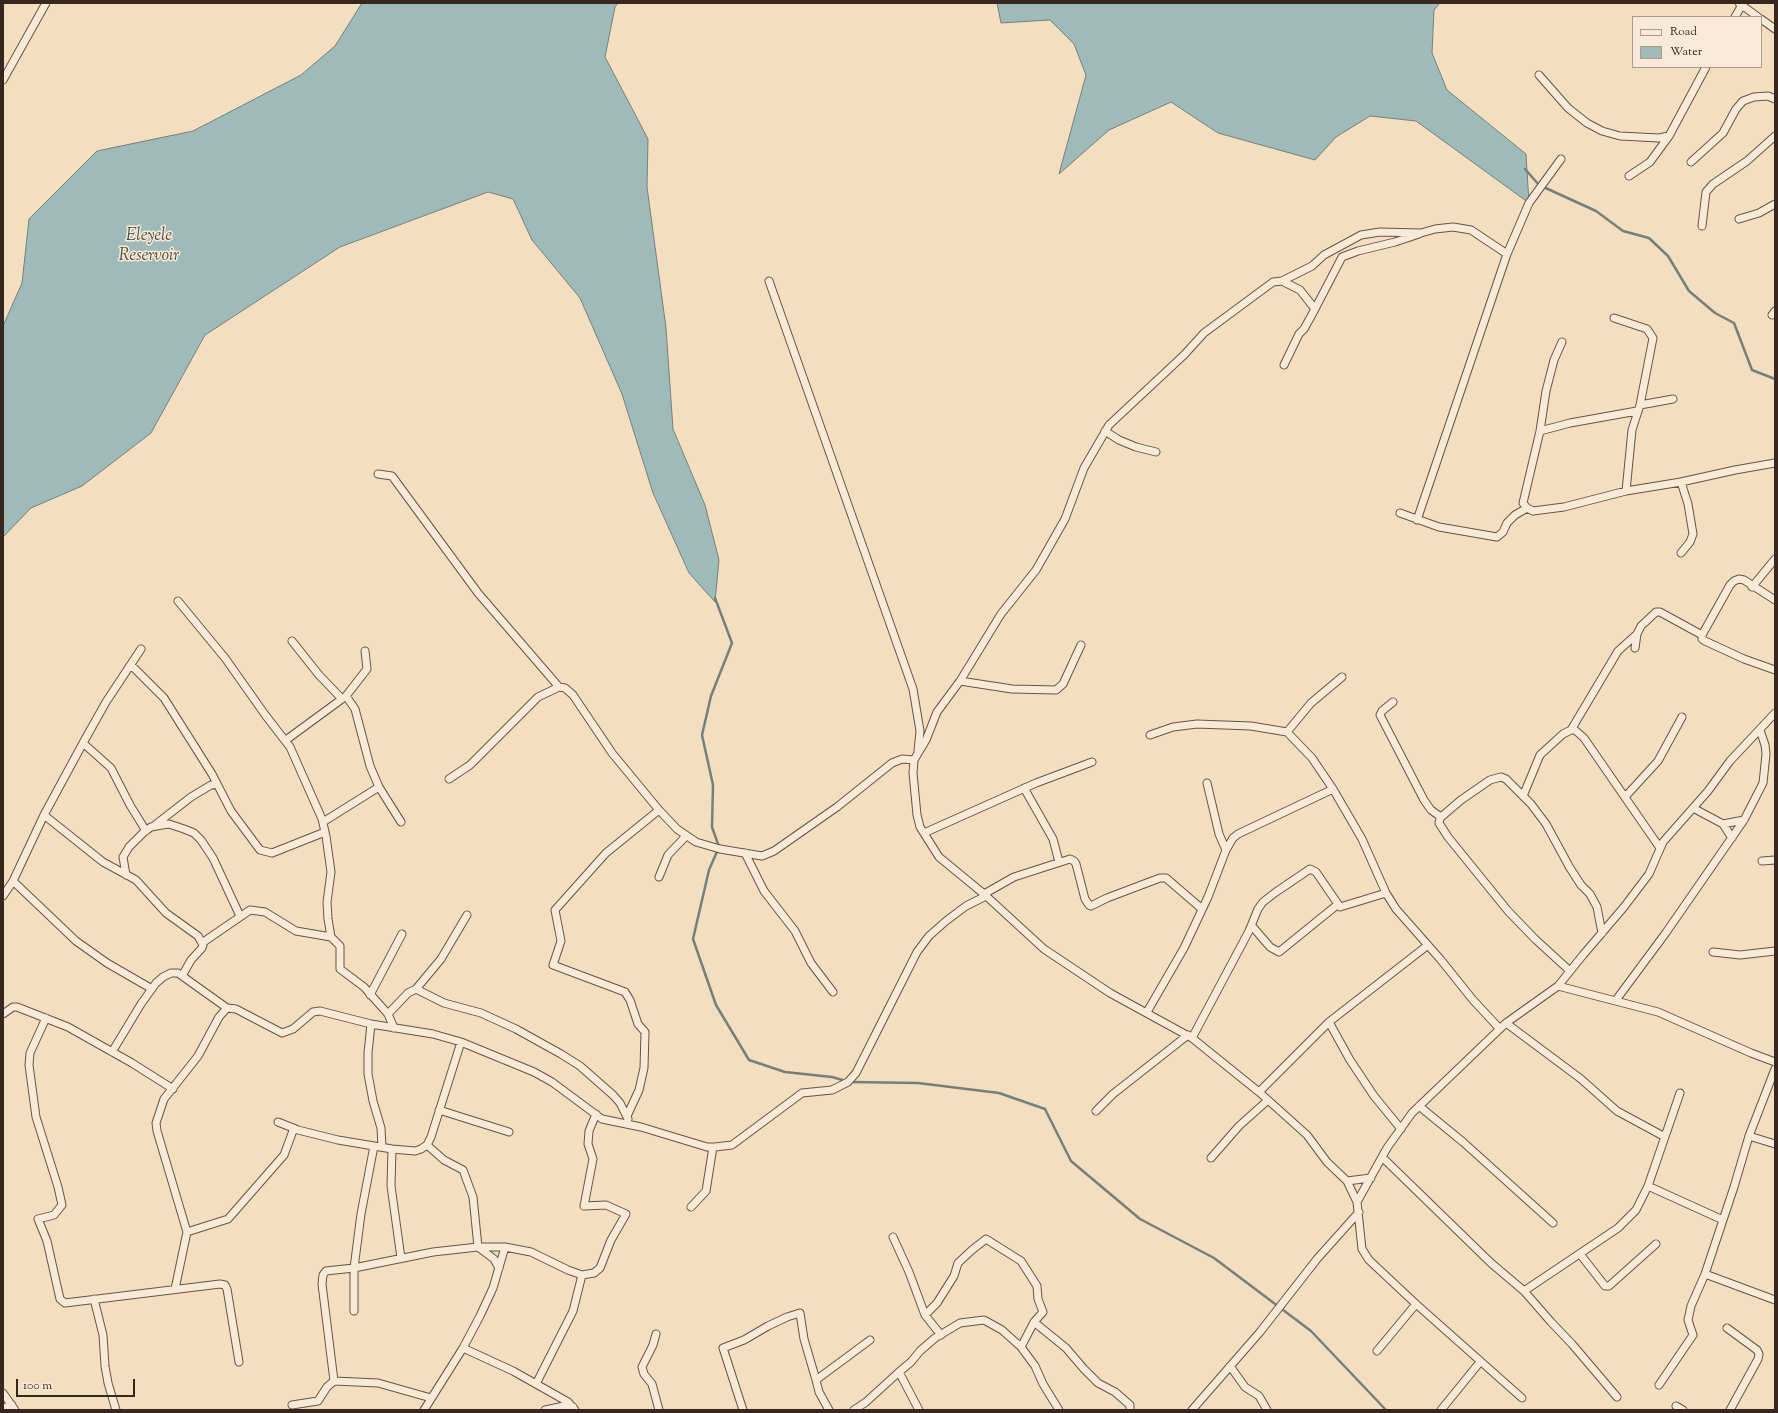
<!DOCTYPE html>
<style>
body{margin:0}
#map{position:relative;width:1778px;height:1413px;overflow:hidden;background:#f4dec0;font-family:"Sorts Mill Goudy",serif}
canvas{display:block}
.frame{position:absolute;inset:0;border:4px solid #37271e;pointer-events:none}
.legend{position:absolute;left:1632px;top:16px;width:130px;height:52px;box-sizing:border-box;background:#f8ead6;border:1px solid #ab9c8c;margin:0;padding:5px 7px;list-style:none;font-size:12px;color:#37271e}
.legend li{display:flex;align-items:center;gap:8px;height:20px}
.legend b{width:20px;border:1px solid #ab9c8c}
.scale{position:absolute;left:16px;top:1379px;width:119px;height:18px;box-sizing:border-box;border:2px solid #37271e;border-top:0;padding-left:5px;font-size:12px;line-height:14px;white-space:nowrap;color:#37271e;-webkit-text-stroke:3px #f8ead6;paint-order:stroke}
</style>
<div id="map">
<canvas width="1778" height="1413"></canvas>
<div class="frame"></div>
<ul class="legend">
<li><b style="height:5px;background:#f8ead6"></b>Road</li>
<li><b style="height:11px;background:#9ebbb9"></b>Water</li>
</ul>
<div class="scale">100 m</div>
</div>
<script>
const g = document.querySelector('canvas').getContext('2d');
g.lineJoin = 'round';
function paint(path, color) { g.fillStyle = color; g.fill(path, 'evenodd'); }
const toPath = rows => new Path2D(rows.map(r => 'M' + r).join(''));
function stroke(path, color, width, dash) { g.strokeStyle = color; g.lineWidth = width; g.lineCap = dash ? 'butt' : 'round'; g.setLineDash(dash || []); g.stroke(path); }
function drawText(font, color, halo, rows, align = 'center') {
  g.font = font + ' "Sorts Mill Goudy",serif'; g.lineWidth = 3; g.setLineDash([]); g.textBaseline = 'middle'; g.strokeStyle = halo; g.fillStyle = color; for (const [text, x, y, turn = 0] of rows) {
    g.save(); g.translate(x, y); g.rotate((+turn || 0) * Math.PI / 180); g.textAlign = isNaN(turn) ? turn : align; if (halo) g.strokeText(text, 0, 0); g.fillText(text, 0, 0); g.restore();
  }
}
const water = toPath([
 [362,3,618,3,615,7,605,57,648,139,647,187,666,328,673,429,705,505,719,560,715,602,689,573,653,493,622,394,580,298,532,240,513,199,488,192,340,247,205,335,151,433,82,486,31,508,3,537,3,326,22,283,29,219,97,151,193,131,301,75,335,46,362,3],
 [997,3,1440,3,1434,10,1432,53,1447,90,1526,154,1529,203,1416,121,1370,116,1336,137,1315,160,1218,133,1171,102,1109,130,1059,174,1086,75,1074,44,1050,20,1001,23,997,3]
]);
const stream = toPath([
 [1525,169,1539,185,1596,211,1623,231,1649,238,1668,256,1689,291,1715,313,1734,323,1752,370,1775,379],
 [715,598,732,643,711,696,702,735,713,785,712,827,719,847,709,870,693,939,716,1005,749,1060,785,1072,832,1077,846,1081],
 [851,1082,918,1083,999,1093,1045,1109,1071,1161,1140,1219,1214,1258,1311,1331,1386,1410]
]);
const minor = toPath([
 [1739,3,1758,17],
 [1735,17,1743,3],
 [1761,19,1775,29],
 [1539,75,1568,108,1587,123,1602,131,1620,136,1659,138,1669,136,1706,67],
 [3,80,46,3],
 [1691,162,1723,133,1736,109,1743,101,1754,97,1768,96,1775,99],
 [1629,176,1650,162,1669,136],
 [1739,219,1759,213,1775,204],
 [1702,226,1706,192,1713,184,1747,161,1775,136],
 [769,281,913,689,920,731,918,751],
 [1282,281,1312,266,1324,255,1361,235,1380,232,1421,233,1435,229,1453,227,1471,230,1507,254],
 [1315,309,1342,257,1358,251,1395,242,1419,234],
 [1772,315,1775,311],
 [1614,318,1647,329,1653,338,1640,405,1632,430,1626,491],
 [1562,342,1554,360,1546,391,1540,431,1523,503,1527,508,1533,511,1564,507,1626,491,1681,482,1735,470,1775,463],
 [1284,365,1299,334,1304,329,1315,309,1300,290,1282,281,1273,282,1204,333,1184,355,1109,425,1084,468,1065,519,1036,570,1001,614,960,681,937,712,926,740,914,760,913,773,917,815,920,827,939,857,984,894,1044,949,1110,993,1192,1038,1259,1092,1307,1135,1327,1162,1347,1181,1357,1202,1362,1249,1369,1260,1416,1304,1522,1398],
 [1640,405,1673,399],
 [1105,431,1119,440,1136,447,1156,452],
 [1540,431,1570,423,1637,411],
 [378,474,392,476,478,593,559,687],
 [1400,513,1439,527,1497,537,1503,532,1507,523,1515,515,1527,508],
 [1417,520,1507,254,1529,203,1561,159],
 [1681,553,1690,542,1693,534,1688,504,1681,482],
 [1752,587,1775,559],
 [178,601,225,658,266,716,290,747,322,819,326,836,331,872,327,902,328,919,331,937,340,946,340,969,364,987,388,1014,394,1028],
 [1702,635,1730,585,1734,581,1739,579,1744,580,1775,600],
 [292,641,319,675,342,699],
 [1635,648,1637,634,1641,626,1656,612,1660,612,1702,635,1702,639,1705,641,1744,659,1775,670],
 [131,665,164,698,212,774,231,811,260,850,272,853,325,832],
 [960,681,1012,689,1056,690,1063,684,1081,645],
 [346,696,355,709,370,766,379,787,401,822],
 [1393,702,1382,711,1380,715,1424,800,1431,810,1441,817],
 [1571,730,1618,651,1637,634],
 [1287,732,1311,703,1342,677],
 [1150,735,1173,727,1197,724,1251,726,1287,732,1312,758,1333,789,1362,839,1386,893,1396,909,1441,960,1473,1000,1500,1029],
 [286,740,346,696,367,669,365,651],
 [83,743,111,768,130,805,146,831],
 [449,779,470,765,538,697,559,687,565,688,573,695,612,753,659,810,677,829,696,842,720,849,762,856,774,851,837,807,892,763,902,759,914,760],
 [1207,783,1219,834,1226,850],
 [1024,788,1053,839,1059,862],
 [1523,796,1540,755,1563,734,1571,730,1575,730,1584,738,1660,848],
 [1625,797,1658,761,1682,717],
 [1693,808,1723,824,1732,838],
 [44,815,103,862,136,880,166,913,198,936,203,945,202,948,191,960,182,976],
 [323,822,379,787],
 [1723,824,1744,820],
 [155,825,191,797,211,785,217,784],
 [924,833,1036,783,1092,762],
 [745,853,764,891,795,931,811,963,833,992],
 [1762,861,1775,860],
 [126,875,123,857,129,847,144,832,151,827,162,825,169,824,184,829,194,833,201,840,213,858,240,916],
 [659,877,668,855,686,836],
 [13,881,76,941,107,963,152,989],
 [984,894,1014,877,1070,859,1074,861,1076,864,1085,899,1089,905,1091,906,1107,898,1160,878,1166,878,1202,909],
 [3,896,13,881,44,815,83,743,106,702,141,649],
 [1252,926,1270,947,1279,952,1337,905],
 [202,943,250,910,265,912,296,931,331,937],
 [1713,952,1740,955,1775,951],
 [1570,971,1535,939,1508,911,1448,837,1439,823,1440,818,1461,800,1490,780,1501,777,1506,779,1531,804,1546,824,1570,868,1581,885,1590,894,1597,907,1602,933],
 [1558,986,1658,1012,1751,1053,1775,1062],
 [416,989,441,959,467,915],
 [370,995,402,934],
 [1616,1000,1665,934,1744,820,1763,783,1766,754,1765,745,1760,730],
 [1147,1012,1184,948,1208,897,1226,850,1233,838,1238,834,1333,789],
 [3,1014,13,1007,17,1007,68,1027,132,1063,173,1089],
 [388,1014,408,993,416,989,444,1003,481,1013,516,1029,561,1054,580,1066,613,1095,620,1103,628,1119],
 [46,1018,30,1053,29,1065,36,1117,58,1187,62,1205,54,1215,38,1219,47,1241,60,1299,65,1303,220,1284,225,1285,227,1289,239,1362],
 [1329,1022,1350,1060,1374,1096,1401,1129],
 [1506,1023,1581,1079,1617,1111,1665,1137],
 [371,1024,368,1053,368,1074,373,1101,381,1128,382,1147],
 [1192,1038,1249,931,1258,909,1263,902,1276,892,1310,869,1316,872,1340,907,1386,893],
 [112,1052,141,1004,156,983,163,977,171,973,178,973,227,1008],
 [1259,1092,1329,1022,1428,945],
 [1419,1106,1463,1142,1553,1223],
 [439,1110,509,1132],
 [1096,1111,1113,1094,1188,1035],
 [627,1116,639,1090,644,1068,645,1032,638,1024,630,1000,625,992,553,965,561,941,555,910,606,853,659,810],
 [278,1122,298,1130,338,1140,392,1149,415,1151,421,1149,427,1145,431,1137,461,1042],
 [1749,1136,1775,1144],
 [427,1145,444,1160,463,1170,473,1197,478,1247,494,1259,499,1268],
 [392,1149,391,1186,401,1258],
 [1382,1157,1491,1263,1524,1291,1618,1228,1636,1210,1648,1186,1680,1093],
 [1211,1158,1239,1126,1267,1101],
 [1347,1181,1371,1178],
 [1648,1186,1723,1220],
 [1357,1202,1387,1148,1412,1113,1506,1023,1558,986,1583,955,1624,907,1649,874,1663,842,1708,791,1730,761,1775,713],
 [691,1207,706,1191,713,1147],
 [187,1232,228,1219,284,1155,294,1128],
 [893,1237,909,1272,925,1315,937,1303,954,1276,958,1263,972,1250,986,1239,1021,1261,1037,1286,1038,1299,1043,1312,1034,1322],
 [1580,1254,1605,1286,1609,1286,1656,1244],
 [1705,1274,1775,1300],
 [175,1289,187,1232,157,1131,156,1123,164,1099,198,1056,219,1017,227,1008,236,1009,282,1033,293,1029,313,1012,320,1011,371,1024,433,1034,461,1042,534,1072,552,1082,602,1119,641,1127,707,1147,715,1147,732,1145,802,1093,832,1090,848,1082,856,1073,917,952,929,936,946,921,966,906,986,896],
 [1524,1291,1551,1322,1572,1344,1617,1397],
 [94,1299,103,1335,105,1366,108,1383,116,1410],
 [354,1311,354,1268,361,1214,374,1146],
 [925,1315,941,1335],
 [1727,1328,1757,1350,1759,1354,1758,1359,1730,1410],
 [656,1334,653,1345,642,1367,644,1374,652,1384,659,1410],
 [1021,1347,1034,1322,1066,1348,1084,1369,1098,1383,1115,1392,1130,1405,1130,1410],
 [463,1348,513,1371,568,1402,575,1410],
 [1377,1351,1416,1304],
 [1230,1366,1245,1387,1259,1396,1267,1410],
 [334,1381,322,1284,323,1275,326,1271,354,1268,433,1252,478,1247,505,1247,531,1252,568,1270,582,1275,594,1273,600,1268,611,1240,626,1214,606,1205,584,1206,593,1159,588,1144,589,1131,596,1114],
 [536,1384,573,1311,582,1275],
 [1659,1385,1693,1335,1688,1320,1691,1306,1705,1274,1734,1187,1749,1136,1775,1069],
 [3,1393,15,1410],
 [292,1405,318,1401,327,1387,334,1381,378,1383,431,1398],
 [1676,1406,1683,1410],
 [3,1408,12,1405],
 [424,1410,463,1348,480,1316,493,1288,505,1247],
 [545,1410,564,1406,573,1407],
 [743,1410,723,1348,744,1340,768,1326,787,1317,800,1313,804,1339,816,1380],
 [829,1410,819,1392,816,1380,870,1340],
 [854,1410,866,1402,899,1372],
 [919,1410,899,1372,911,1362,920,1351,935,1338,960,1323,984,1320,1002,1330,1021,1347,1035,1366,1043,1384,1059,1410],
 [1192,1410,1260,1332,1317,1259,1359,1212],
 [1441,1410,1480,1362]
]);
const waterNames = [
 ["Eleyele",149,237],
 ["Reservoir",149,257]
];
paint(water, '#9ebbb9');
stroke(water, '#75807b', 1);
stroke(stream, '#75807b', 2.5);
stroke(minor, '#665546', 9);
stroke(minor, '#f8ead6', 7);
drawText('italic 17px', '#514c45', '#f8ead6', waterNames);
</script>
